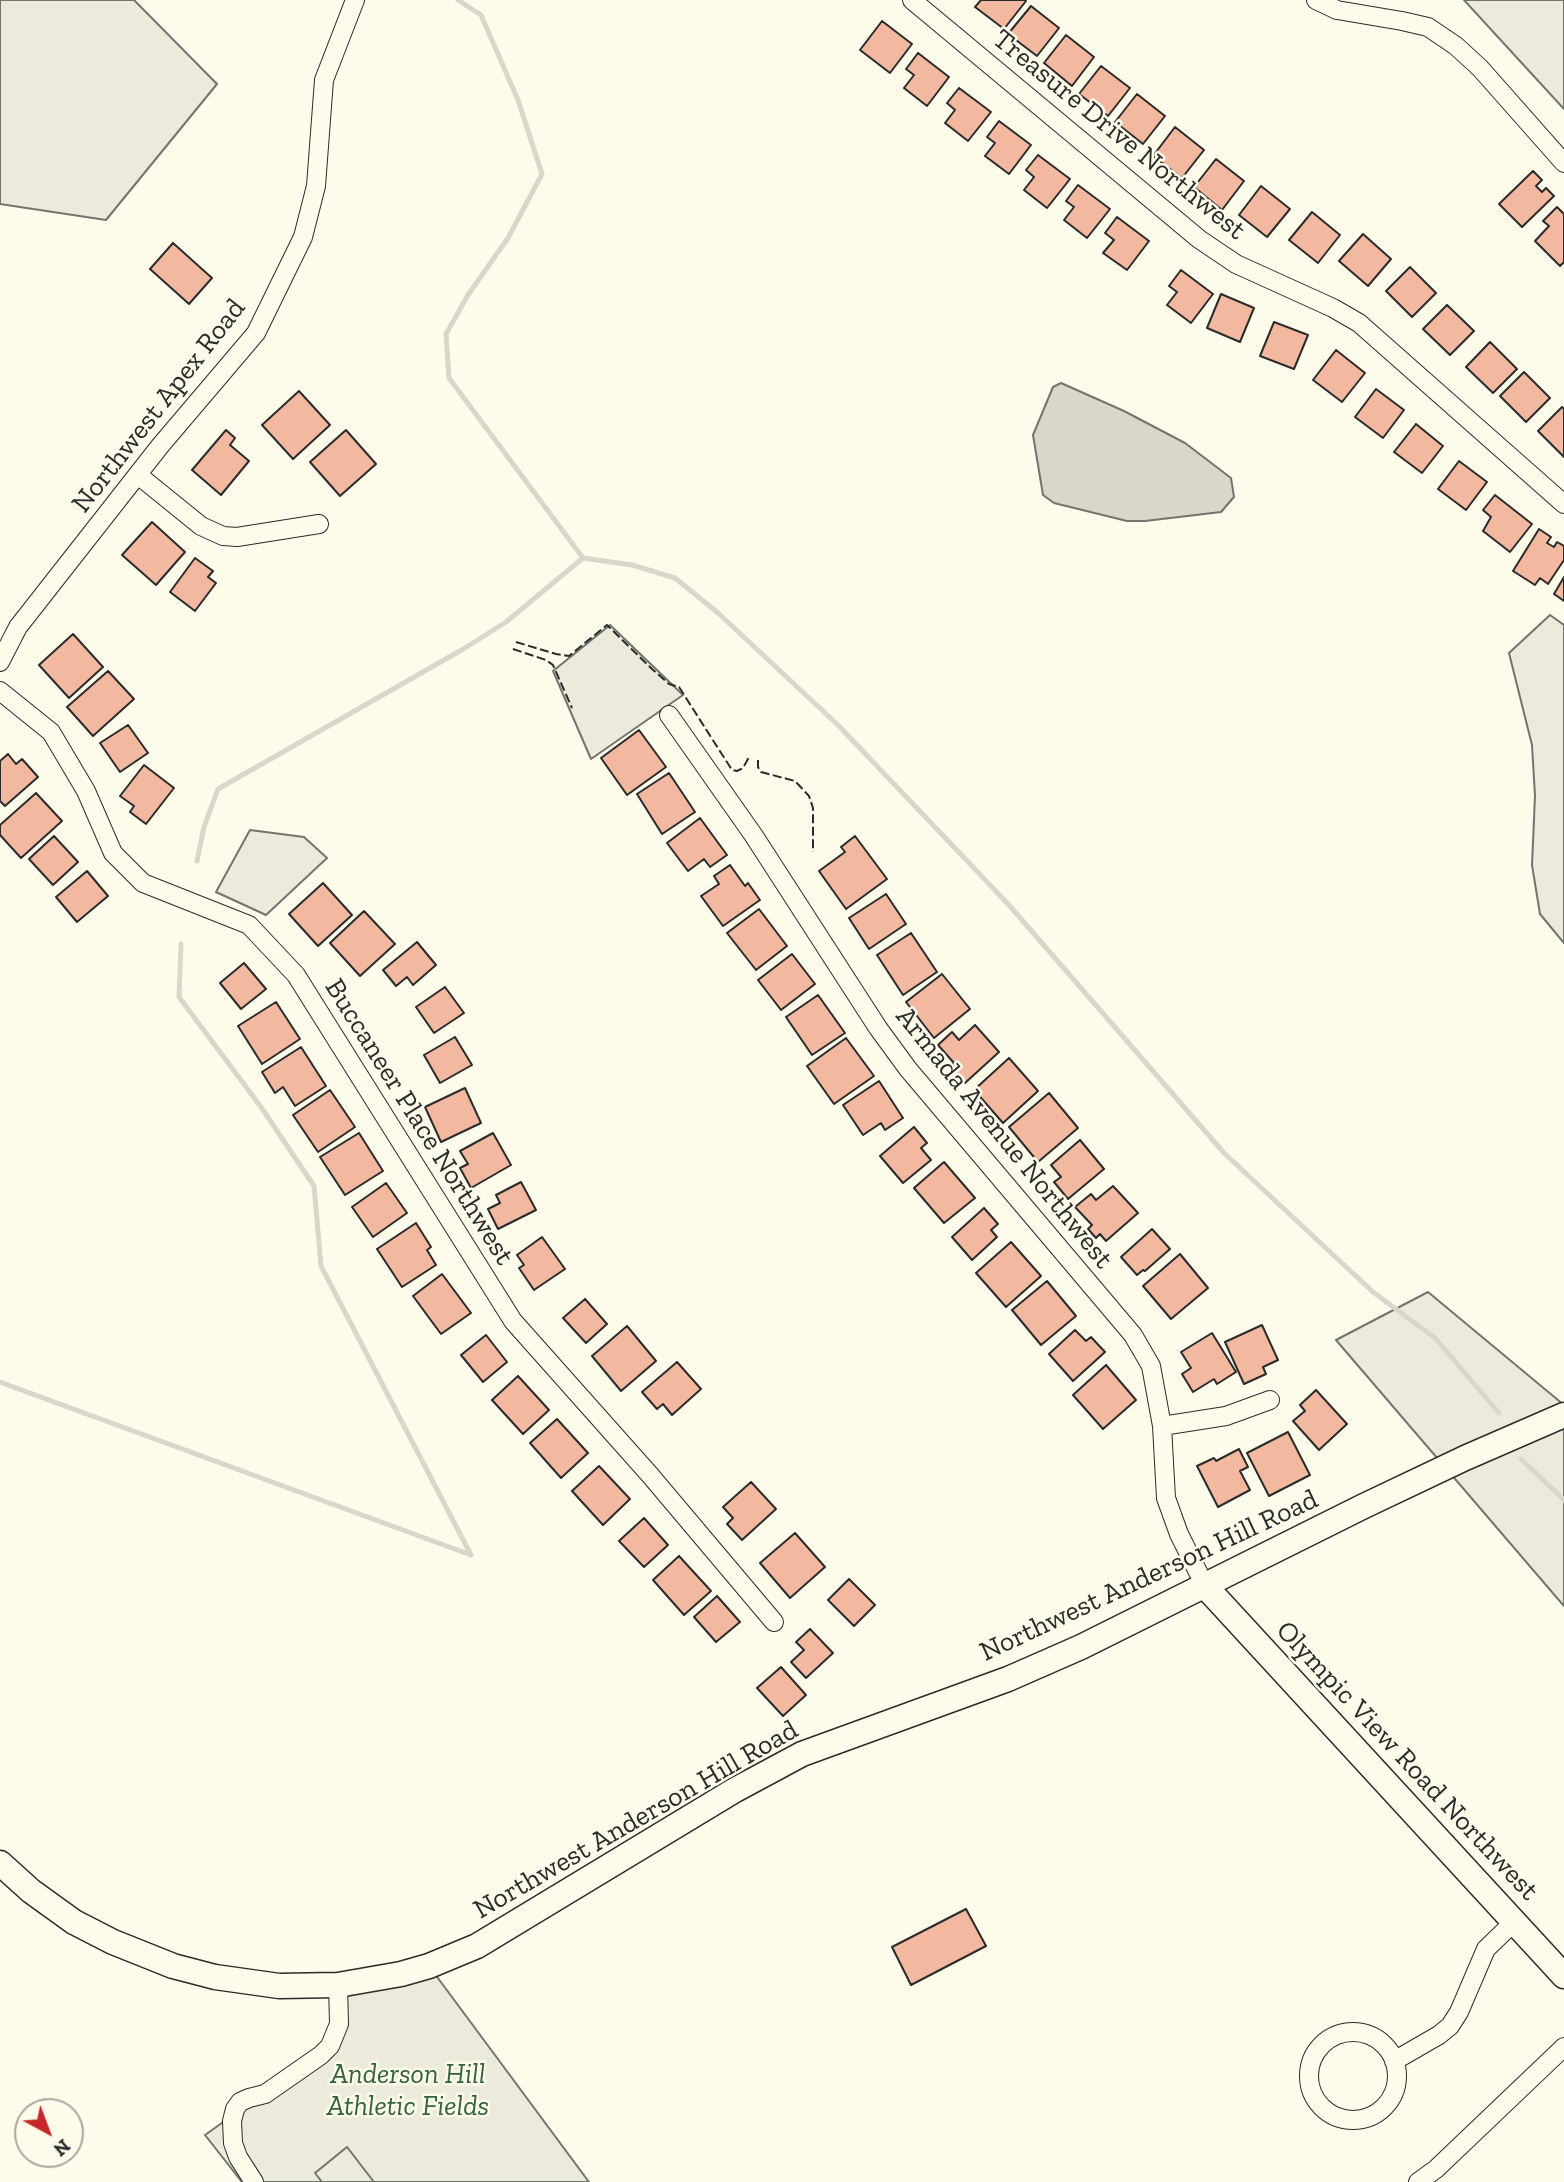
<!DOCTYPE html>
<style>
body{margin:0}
#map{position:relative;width:1564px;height:2182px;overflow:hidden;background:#fdfbea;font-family:"Zilla Slab",serif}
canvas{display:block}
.north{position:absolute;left:14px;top:2098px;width:70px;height:70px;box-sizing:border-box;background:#fdfbea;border:2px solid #a9a89e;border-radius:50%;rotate:139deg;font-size:19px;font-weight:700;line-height:28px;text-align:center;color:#2b2b2b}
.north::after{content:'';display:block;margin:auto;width:24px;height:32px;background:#c62828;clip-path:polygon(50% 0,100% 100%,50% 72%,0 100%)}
</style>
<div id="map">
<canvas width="1564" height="2182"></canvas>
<div class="north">N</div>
</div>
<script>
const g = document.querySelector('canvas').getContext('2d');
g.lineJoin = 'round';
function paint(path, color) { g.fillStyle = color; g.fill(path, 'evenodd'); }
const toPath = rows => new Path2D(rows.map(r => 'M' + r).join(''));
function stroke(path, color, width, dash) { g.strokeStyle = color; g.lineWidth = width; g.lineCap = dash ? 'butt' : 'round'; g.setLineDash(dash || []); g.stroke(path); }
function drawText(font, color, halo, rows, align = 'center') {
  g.font = font + ' "Zilla Slab",serif'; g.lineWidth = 5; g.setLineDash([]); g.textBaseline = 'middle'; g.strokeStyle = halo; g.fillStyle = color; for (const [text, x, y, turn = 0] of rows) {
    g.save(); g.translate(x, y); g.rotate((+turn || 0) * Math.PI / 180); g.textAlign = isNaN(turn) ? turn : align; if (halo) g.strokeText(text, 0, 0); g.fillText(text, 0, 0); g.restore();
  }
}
const green = toPath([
 [0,0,134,0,217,84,106,220,0,204,0,0],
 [1464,0,1564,0,1564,109,1464,0],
 [1550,615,1564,625,1564,943,1540,914,1532,865,1535,796,1532,745,1509,653,1550,615],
 [610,625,683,695,591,759,553,671,610,625],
 [250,830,304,837,327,858,266,915,216,892,250,830],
 [1428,1292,1564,1405,1564,1606,1336,1340,1428,1292],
 [429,1966,589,2182,242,2182,205,2135,330,2046,338,1985,429,1966]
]);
const parking = toPath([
 [347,2147,374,2182,322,2182,315,2173,347,2147]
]);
const water = toPath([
 [1061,383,1124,411,1185,443,1231,478,1234,497,1221,512,1145,521,1127,521,1054,503,1043,495,1033,435,1053,387,1061,383]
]);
const stream = toPath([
 [458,0,481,15,518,100,542,174,508,238,468,295,446,334,449,378,583,558,632,565,675,578,717,612,838,725,1009,905,1224,1153,1373,1292,1435,1338,1499,1413],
 [197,861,204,827,218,789,465,648,506,622,583,558],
 [181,944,179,997,261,1107,314,1186,321,1266,471,1555],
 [0,1382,471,1555],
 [1521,1459,1564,1500]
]);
const building = toPath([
 [981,0,1025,0,1026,1,1004,29,975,7,981,0],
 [1031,6,1059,28,1037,56,1008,34,1031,6],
 [882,21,912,44,890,73,860,50,882,21],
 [1066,35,1094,57,1072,86,1044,63,1066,35],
 [918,53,949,77,927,106,904,88,914,75,906,69,918,53],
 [1101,66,1130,88,1108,116,1079,94,1101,66],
 [959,88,991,112,968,141,945,123,955,110,947,103,959,88],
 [1137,94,1165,116,1143,144,1115,122,1137,94],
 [999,121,1031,145,1009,174,985,156,995,143,987,137,999,121],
 [1175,127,1204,150,1182,178,1153,156,1175,127],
 [1038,155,1070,179,1047,208,1024,190,1034,177,1026,170,1038,155],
 [1216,159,1244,181,1222,210,1194,187,1216,159],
 [1533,171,1542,180,1536,186,1542,192,1546,188,1554,196,1522,227,1499,204,1533,171],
 [1078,185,1110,209,1087,238,1064,220,1074,207,1066,201,1078,185],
 [1261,186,1290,209,1267,237,1239,215,1261,186],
 [1557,207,1564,214,1564,262,1560,266,1535,241,1549,226,1543,221,1557,207],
 [1312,212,1340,235,1318,263,1289,240,1312,212],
 [1117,217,1149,241,1127,270,1103,253,1114,240,1105,233,1117,217],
 [1363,234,1391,259,1368,286,1339,261,1363,234],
 [173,243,212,278,189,304,150,269,173,243],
 [1410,267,1436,293,1412,317,1386,291,1410,267],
 [1181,270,1213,294,1191,323,1167,305,1177,292,1169,286,1181,270],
 [1221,294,1254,308,1240,342,1207,328,1221,294],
 [1447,305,1474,331,1450,355,1423,329,1447,305],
 [1274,322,1308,335,1294,369,1260,356,1274,322],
 [1490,342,1517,369,1493,393,1466,367,1490,342],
 [1336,350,1365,373,1342,402,1313,380,1336,350],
 [1524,372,1550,398,1526,422,1500,396,1524,372],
 [1376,389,1404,410,1383,438,1355,417,1376,389],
 [299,391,330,425,293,459,262,425,299,391],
 [1562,407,1564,409,1564,457,1538,431,1562,407],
 [1416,424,1443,446,1422,473,1394,452,1416,424],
 [226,430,235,438,230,445,249,461,221,495,192,470,226,430],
 [346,430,376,464,340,496,310,462,346,430],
 [1459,461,1487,482,1466,510,1438,489,1459,461],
 [1495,495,1532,524,1510,552,1483,531,1491,517,1483,510,1495,495],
 [152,522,185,552,156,585,122,555,152,522],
 [1539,529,1551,537,1547,543,1554,547,1557,542,1564,546,1564,560,1548,584,1540,578,1535,585,1513,571,1539,529],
 [195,558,213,571,208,577,216,583,195,611,170,592,195,558],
 [1564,577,1564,601,1554,594,1564,577],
 [73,634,103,667,69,698,39,665,73,634],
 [108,671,134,699,93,736,67,707,108,671],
 [128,725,148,753,120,772,100,743,128,725],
 [639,730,666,767,627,795,601,758,639,730],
 [8,754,16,764,22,759,38,777,5,806,0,801,0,761,8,754],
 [144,765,174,788,146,824,130,812,134,806,120,796,144,765],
 [669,773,695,812,662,834,637,794,669,773],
 [36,793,62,821,21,858,0,835,0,825,36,793],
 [700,818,727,855,710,867,704,859,688,871,667,843,700,818],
 [54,836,78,862,53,885,29,859,54,836],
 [855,836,887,879,846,909,819,871,845,852,841,847,855,836],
 [730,865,745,886,748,883,760,900,723,926,701,896,719,884,714,876,730,865],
 [87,871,108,896,77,922,56,897,87,871],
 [323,883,352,915,318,946,289,914,323,883],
 [886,894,906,924,869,949,849,918,886,894],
 [759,909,787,946,756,970,727,933,759,909],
 [364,911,395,944,360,976,330,943,364,911],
 [911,933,937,972,903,995,877,955,911,933],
 [417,942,436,965,413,985,407,977,396,986,383,970,417,942],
 [792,954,815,984,781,1010,758,980,792,954],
 [244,963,266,989,241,1009,220,983,244,963],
 [942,974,970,1009,934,1038,906,1002,942,974],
 [445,987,464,1013,434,1033,416,1007,445,987],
 [818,995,845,1033,812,1055,786,1017,818,995],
 [276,1002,300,1039,262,1064,238,1026,276,1002],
 [975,1025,999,1052,965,1083,950,1067,954,1063,938,1045,952,1032,959,1040,975,1025],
 [455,1037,472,1065,440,1083,424,1055,455,1037],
 [846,1038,874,1076,834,1104,807,1066,846,1038],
 [301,1047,326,1086,295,1106,283,1087,275,1093,262,1072,301,1047],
 [1009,1058,1038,1091,1003,1123,974,1090,1009,1058],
 [879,1081,903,1118,885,1130,881,1123,863,1135,843,1105,879,1081],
 [465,1088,481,1123,441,1142,425,1107,465,1088],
 [330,1090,355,1127,318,1152,293,1115,330,1090],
 [1049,1093,1078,1128,1038,1162,1009,1127,1049,1093],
 [914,1127,927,1143,921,1148,931,1160,903,1183,880,1156,914,1127],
 [359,1133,383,1171,345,1195,320,1157,359,1133],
 [493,1133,511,1165,471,1188,460,1168,468,1164,460,1151,493,1133],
 [1080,1140,1104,1169,1068,1199,1054,1182,1061,1177,1051,1165,1080,1140],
 [944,1162,975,1198,944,1223,914,1188,944,1162],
 [521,1182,536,1210,498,1229,488,1209,500,1203,496,1195,521,1182],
 [386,1183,407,1213,373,1237,352,1207,386,1183],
 [1113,1186,1138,1213,1106,1241,1100,1234,1096,1238,1088,1229,1092,1225,1075,1207,1091,1194,1096,1200,1113,1186],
 [984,1208,998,1224,991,1230,997,1237,972,1260,952,1237,984,1208],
 [416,1223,431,1247,427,1250,436,1265,402,1287,377,1249,416,1223],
 [1152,1229,1170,1249,1145,1271,1143,1270,1137,1275,1121,1257,1152,1229],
 [542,1237,565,1269,534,1290,519,1268,524,1265,517,1255,542,1237],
 [1011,1242,1041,1276,1006,1307,976,1273,1011,1242],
 [1180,1254,1208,1288,1171,1319,1143,1286,1180,1254],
 [442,1274,471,1313,441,1334,413,1296,442,1274],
 [1047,1281,1076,1316,1041,1345,1012,1310,1047,1281],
 [585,1299,607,1324,586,1343,563,1318,585,1299],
 [1262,1325,1278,1360,1263,1367,1266,1374,1244,1384,1225,1342,1262,1325],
 [627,1326,656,1361,621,1391,592,1356,627,1326],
 [1075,1330,1086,1341,1091,1337,1105,1352,1073,1381,1049,1354,1075,1330],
 [1212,1333,1236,1372,1217,1384,1214,1379,1193,1392,1182,1374,1191,1368,1181,1352,1212,1333],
 [486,1335,507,1362,483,1382,461,1355,486,1335],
 [677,1362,701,1389,672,1415,663,1404,657,1409,642,1392,677,1362],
 [1106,1365,1136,1400,1103,1429,1073,1395,1106,1365],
 [518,1376,549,1410,523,1434,492,1400,518,1376],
 [1316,1390,1347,1424,1319,1450,1293,1421,1305,1411,1300,1405,1316,1390],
 [557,1419,588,1453,561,1478,530,1443,557,1419],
 [1288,1432,1310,1475,1269,1496,1247,1453,1288,1432],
 [1239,1449,1248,1467,1240,1471,1250,1490,1218,1507,1197,1466,1214,1458,1216,1461,1239,1449],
 [599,1466,630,1499,603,1525,572,1491,599,1466],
 [751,1482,776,1509,742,1540,727,1524,733,1518,723,1507,751,1482],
 [644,1518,668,1545,644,1567,619,1541,644,1518],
 [795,1533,825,1567,790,1598,760,1563,795,1533],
 [679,1556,711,1591,684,1615,653,1580,679,1556],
 [849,1579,875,1605,854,1626,828,1600,849,1579],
 [717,1596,740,1622,716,1642,694,1617,717,1596],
 [810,1629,833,1653,806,1678,791,1662,804,1650,796,1642,810,1629],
 [781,1667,806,1695,783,1716,757,1688,781,1667],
 [966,1909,986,1946,911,1985,892,1947,966,1909]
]);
const minor = toPath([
 [912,0,1199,239,1236,264,1333,308,1359,323,1564,504],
 [1316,0,1337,10,1402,21,1428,27,1456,46,1480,68,1564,163],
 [138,475,201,526,223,536,237,537,319,524],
 [0,662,18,627,160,446,256,333,303,237,316,186,324,80,355,0],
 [0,691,51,732,86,791,113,853,143,883,249,925,296,975,513,1321,650,1475,774,1622],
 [669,715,754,836,878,1028,908,1069,1133,1335,1151,1366,1162,1426,1166,1498,1179,1534,1205,1586],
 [1162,1426,1226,1416,1270,1400],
 '1309 2076a44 44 0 1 1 88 0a44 44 0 1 1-88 0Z',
 [1394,2061,1439,2035,1450,2026,1459,2012,1486,1949,1515,1921],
 [254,2182,238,2157,233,2143,232,2121,235,2109,240,2102,249,2098,265,2094,321,2055,330,2046,339,2024,338,1985],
 [1418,2182,1436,2169,1564,2047]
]);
const secondary = toPath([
 [1205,1586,1564,1976],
 [0,1863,31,1891,74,1922,113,1942,173,1966,215,1977,279,1986,338,1985,401,1974,429,1966,477,1946,735,1790,802,1754,1008,1679,1081,1647,1364,1506,1465,1458,1564,1415]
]);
const fence = toPath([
 [516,642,556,654,569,656,607,625,652,669,669,684,679,687,732,770,737,771,743,768,749,757],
 [513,649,546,660,553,665,572,708],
 [758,760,758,767,761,772,795,781,809,796,813,808,813,852]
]);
const streetNames = [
 ["Treasure Drive Northwest",1119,135,39],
 ["Northwest Apex Road",159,406,-52],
 ["Buccaneer Place Northwest",419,1122,58],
 ["Armada Avenue Northwest",1004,1138,51],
 ["Northwest Anderson Hill Road",1149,1576,-25],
 ["Olympic View Road Northwest",1407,1761,47],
 ["Northwest Anderson Hill Road",636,1820,-30]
];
const parkNames = [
 ["Anderson Hill",408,2075],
 ["Athletic Fields",408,2107]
];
paint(green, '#ecebdb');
stroke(green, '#74746e', 2);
paint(parking, '#eceadb');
stroke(parking, '#74746e', 2);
paint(water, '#d8d7c9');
stroke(water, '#74746e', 2);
stroke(stream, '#d8d7c9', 5);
paint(building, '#f2b8a0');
stroke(building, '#2b2b2b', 2);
stroke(minor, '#2b2b2b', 20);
stroke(secondary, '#2b2b2b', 27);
stroke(minor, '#fdfbea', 18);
stroke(secondary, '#fdfbea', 24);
stroke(fence, '#2b2b2b', 2, [9, 3.5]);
drawText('28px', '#2b2b2b', '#fdfbea', streetNames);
drawText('italic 28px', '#34623c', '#fdfbea', parkNames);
</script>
